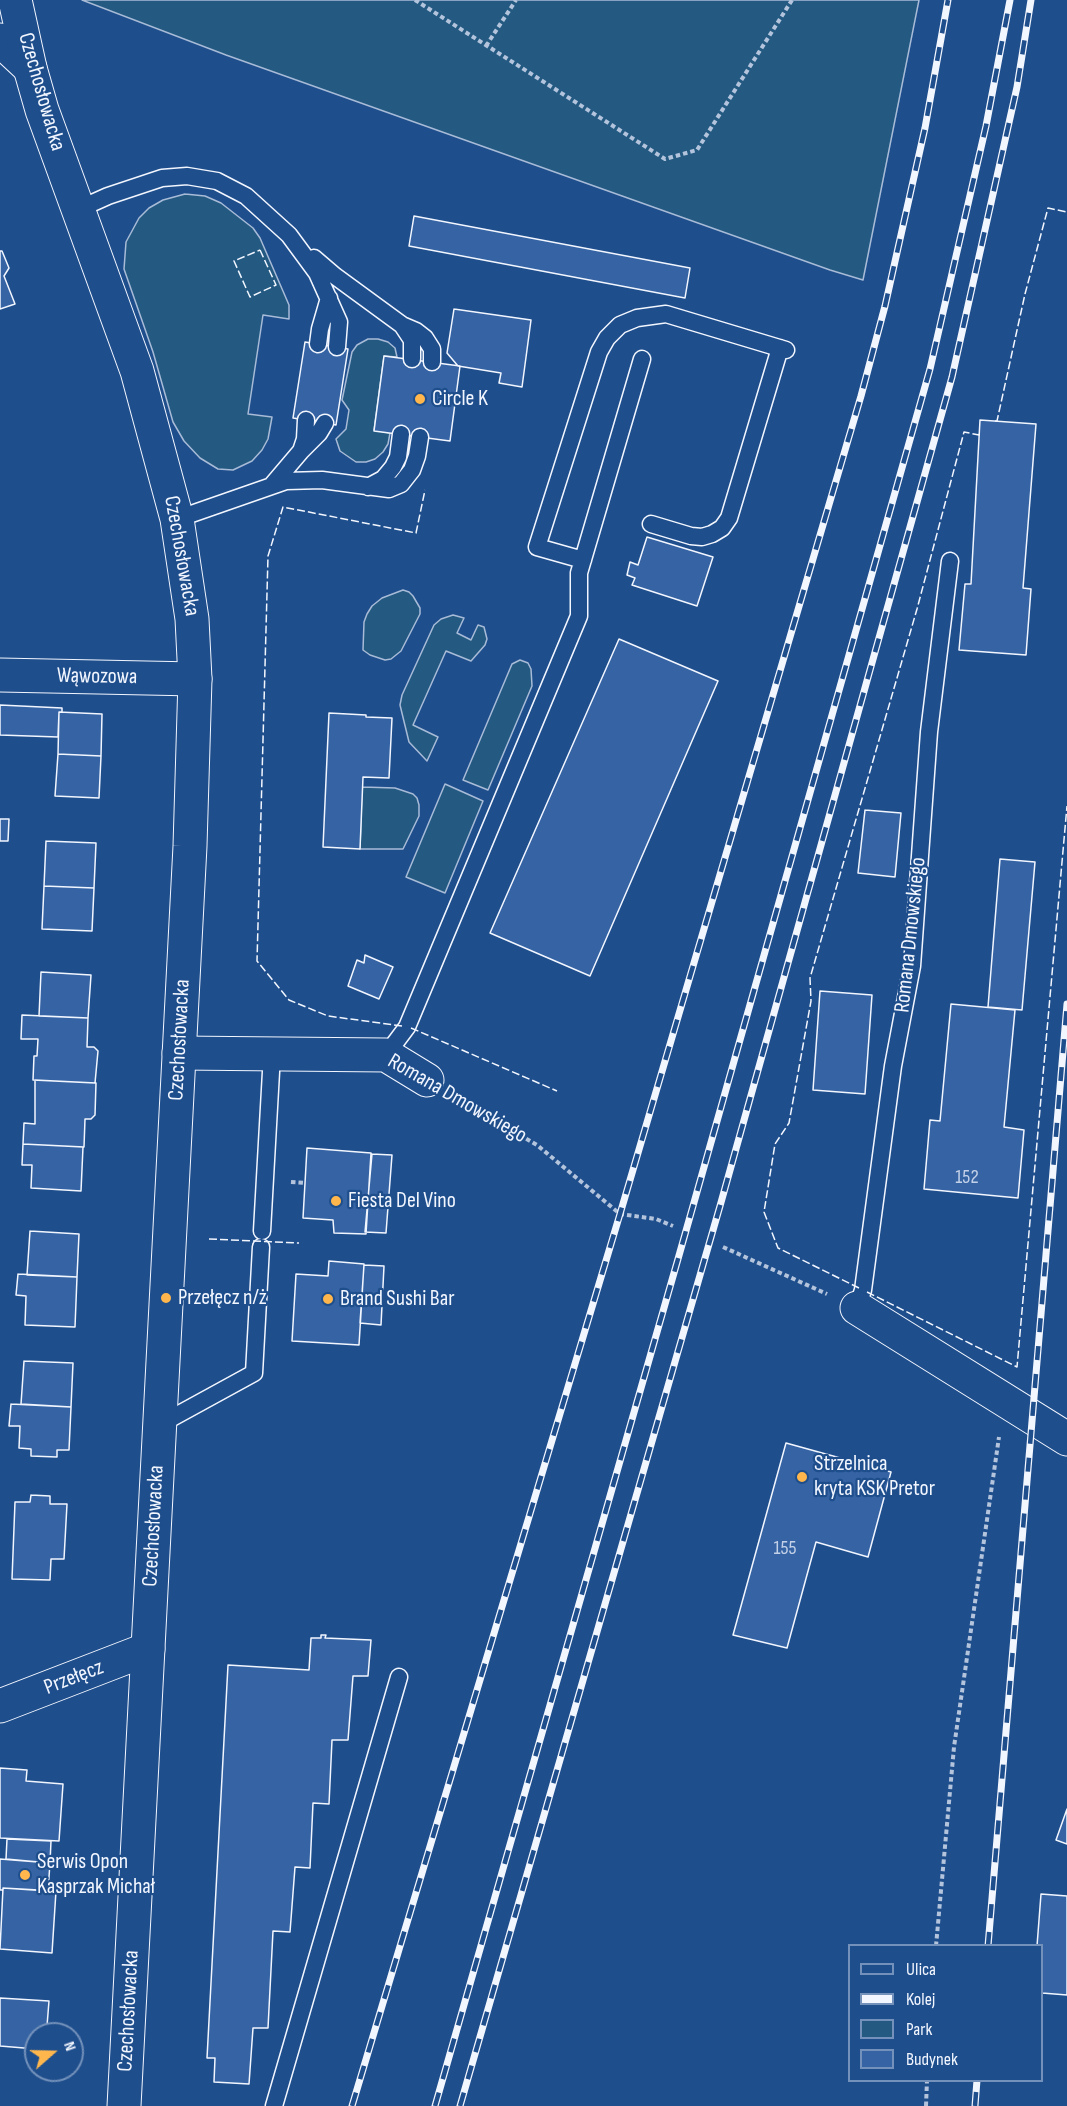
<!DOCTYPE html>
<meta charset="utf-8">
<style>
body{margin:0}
#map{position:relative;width:1067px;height:2106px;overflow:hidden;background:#1f4e8c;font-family:"Sofia Sans Condensed",sans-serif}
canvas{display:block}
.legend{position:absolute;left:848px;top:1944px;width:195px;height:138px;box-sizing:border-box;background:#1f4e8c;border:2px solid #7391ba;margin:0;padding:8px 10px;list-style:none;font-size:18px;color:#f2f6ff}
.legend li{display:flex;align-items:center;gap:12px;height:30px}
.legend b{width:30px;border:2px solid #7391ba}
.north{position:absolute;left:24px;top:2022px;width:60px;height:60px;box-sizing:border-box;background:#1f4e8c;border:2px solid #7391ba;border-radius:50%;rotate:70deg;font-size:16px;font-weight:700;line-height:24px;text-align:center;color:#f2f6ff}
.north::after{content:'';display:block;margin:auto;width:21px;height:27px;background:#ffb74d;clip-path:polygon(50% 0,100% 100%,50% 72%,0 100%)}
</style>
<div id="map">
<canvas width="1067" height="2106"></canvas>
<ul class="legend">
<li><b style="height:8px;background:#1f4e8c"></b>Ulica</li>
<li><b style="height:8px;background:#f2f6ff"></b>Kolej</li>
<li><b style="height:16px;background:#245a82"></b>Park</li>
<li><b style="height:16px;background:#3563a3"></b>Budynek</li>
</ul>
<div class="north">N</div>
</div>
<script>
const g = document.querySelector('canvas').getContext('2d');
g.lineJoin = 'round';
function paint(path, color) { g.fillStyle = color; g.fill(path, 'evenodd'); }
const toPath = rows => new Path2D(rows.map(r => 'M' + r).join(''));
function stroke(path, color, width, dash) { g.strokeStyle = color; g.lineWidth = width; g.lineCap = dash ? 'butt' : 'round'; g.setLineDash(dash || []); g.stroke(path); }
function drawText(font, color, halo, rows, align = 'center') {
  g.font = font + ' "Sofia Sans Condensed",sans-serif'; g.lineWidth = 4.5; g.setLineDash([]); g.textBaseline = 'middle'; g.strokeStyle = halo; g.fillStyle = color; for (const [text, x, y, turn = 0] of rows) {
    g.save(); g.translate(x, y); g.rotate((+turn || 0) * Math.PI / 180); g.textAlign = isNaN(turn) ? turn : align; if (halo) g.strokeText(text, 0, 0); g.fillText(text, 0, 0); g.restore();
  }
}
const green = toPath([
 [82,0,919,0,863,280,830,270,226,55,82,0],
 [185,194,205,196,221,203,253,228,260,238,289,305,289,319,263,315,248,414,272,417,268,439,262,450,252,461,233,470,218,469,200,458,184,441,173,422,153,352,124,269,126,242,139,218,149,208,163,200,185,194],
 [368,339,378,339,388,342,395,348,397,357,384,356,374,430,390,433,388,444,383,452,375,459,366,462,356,462,340,451,336,439,346,429,349,410,342,400,352,352,357,345,368,339],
 [403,590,409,592,413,596,420,608,420,614,401,651,391,659,385,660,370,655,363,650,364,622,367,614,372,606,382,598,403,590],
 [453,615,464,618,457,633,471,640,478,625,484,627,487,639,485,645,471,661,446,651,413,725,438,737,427,761,409,742,400,705,402,695,434,625,441,619,453,615],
 [520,660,528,663,531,669,532,686,488,790,463,780,512,664,520,660],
 [445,784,483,801,445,893,406,877,445,784],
 [362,787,395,788,413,794,417,798,419,805,419,816,403,849,360,849,362,787]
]);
const building = toPath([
 [414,216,690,268,685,298,409,246,414,216],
 [0,251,2,251,9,268,4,276,15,304,0,309,0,251],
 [454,309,531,320,522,387,499,383,501,373,458,366,447,353,454,309],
 [305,342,348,349,336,425,293,418,305,342],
 [384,356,460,366,450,441,374,431,384,356],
 [980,420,1036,424,1023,588,1031,589,1026,655,959,650,965,584,971,584,980,420],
 [647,537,713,557,697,606,632,585,635,578,627,575,630,562,638,565,647,537],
 [619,639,718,681,590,976,490,933,619,639],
 [0,705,62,708,62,712,59,712,58,737,0,735,0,705],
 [59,712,102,714,101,756,58,754,59,712],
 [329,713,366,715,366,717,392,718,389,778,363,777,360,849,323,847,329,713],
 [58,754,101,756,99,798,55,796,58,754],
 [865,810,901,813,895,877,858,873,865,810],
 [0,819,9,819,8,841,0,841,0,819],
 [46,841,96,843,94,888,44,886,46,841],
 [1000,859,1035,862,1022,1010,988,1007,1000,859],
 [44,886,94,888,92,931,42,929,44,886],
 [365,955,393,967,379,999,348,986,357,960,364,963,365,955],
 [41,972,91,975,88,1018,39,1016,41,972],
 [820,991,872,995,865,1094,813,1090,820,991],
 [951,1004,1015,1010,1004,1127,1024,1130,1018,1198,924,1189,930,1120,940,1121,951,1004],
 [22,1015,88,1018,87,1047,94,1047,98,1051,95,1083,33,1080,34,1056,37,1056,38,1039,21,1039,22,1015],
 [35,1080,96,1083,95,1115,91,1119,85,1119,84,1147,23,1144,24,1123,35,1124,35,1080],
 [23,1144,83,1147,81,1191,31,1188,32,1165,22,1165,23,1144],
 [307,1148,371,1153,366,1234,334,1233,333,1220,303,1218,307,1148],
 [372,1154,392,1155,386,1233,365,1232,372,1154],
 [30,1231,79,1234,77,1277,27,1275,30,1231],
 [329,1261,364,1264,359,1345,292,1341,296,1274,328,1276,329,1261],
 [364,1265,384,1266,381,1325,360,1323,364,1265],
 [18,1274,77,1277,75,1327,25,1325,26,1296,16,1295,18,1274],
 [24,1361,73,1363,71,1407,21,1404,24,1361],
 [11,1404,71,1407,69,1450,57,1450,57,1457,31,1456,31,1449,19,1448,20,1426,9,1426,11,1404],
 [786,1443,891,1472,868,1557,816,1542,787,1648,733,1635,786,1443],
 [31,1495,50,1496,50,1504,67,1504,64,1559,51,1559,50,1580,12,1579,15,1502,30,1502,31,1495],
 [321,1635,326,1635,325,1638,371,1640,368,1676,353,1676,348,1740,332,1740,329,1804,313,1803,310,1868,295,1867,290,1932,273,1931,268,2028,253,2028,249,2084,214,2082,215,2058,207,2058,228,1665,309,1670,311,1638,321,1638,321,1635],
 [0,1768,27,1770,26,1781,63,1784,59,1841,0,1838,0,1768],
 [1067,1809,1067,1844,1056,1840,1067,1809],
 [7,1839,51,1841,50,1863,6,1859,7,1839],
 [0,1859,50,1863,48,1891,3,1888,3,1890,0,1890,0,1859],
 [3,1888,56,1891,52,1953,0,1949,3,1888],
 [1041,1894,1067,1896,1067,1995,1042,1993,1042,1946,1037,1946,1041,1894],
 [0,1998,49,2001,47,2026,43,2026,42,2034,36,2034,36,2049,0,2046,0,1998]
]);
const path = toPath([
 [415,0,665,159,697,150,792,0],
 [486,46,516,0],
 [455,1097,537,1145,620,1214,656,1219,673,1226],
 [291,1182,305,1183],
 [723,1247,827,1294],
 [936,1946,954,1747,999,1437],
 [926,2106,927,2080]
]);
const lane = toPath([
 [79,209,108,196,162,178,187,176,217,181,246,196,289,235,317,273,339,322,337,347],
 [314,258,335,276,402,325,416,331,425,338,432,349,432,362],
 [402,325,412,340,412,359],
 [318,344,320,329,329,298],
 [301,451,305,439,306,420],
 [273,484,301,451,319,433,325,423],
 [368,487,383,479,393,467,398,457,401,434],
 [177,519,286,481,322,480,389,489,401,484,412,470,417,456,420,437],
 [651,524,691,536,702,537,712,534,722,528,729,518,780,348],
 [583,560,537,547,599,352,607,338,620,325,637,318,666,314,786,350],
 [386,1055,407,1027,579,616,579,573,642,359],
 [262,1231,272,1054],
 [857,1308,863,1290,893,1066,912,966,929,732,950,561],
 [159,1425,254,1373,261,1247],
 [274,2106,399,1677]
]);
const street = toPath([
 [0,40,30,68],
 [0,675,195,679],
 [179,1053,386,1055,427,1080],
 [857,1308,1067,1439],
 [0,1706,148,1649]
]);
const secondary = toPath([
 [15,0,30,68,42,110,137,371,177,519,192,619,195,679,190,846,124,2106]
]);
const rail = toPath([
 [988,1946,1067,1004],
 [352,2106,620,1214,861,396,885,306,925,128,948,0],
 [435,2106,678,1259,930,369,986,126,1010,0],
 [460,2106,720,1206,952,377,1017,87,1031,0],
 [975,2106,977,2080]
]);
const fence = toPath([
 [260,250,276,285,250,297,234,261,260,250],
 [995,421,997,421,1025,294,1048,208,1067,212],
 [402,1026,328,1016,289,1000,257,961,268,556,283,507,416,533,425,490],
 [411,1028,557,1091],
 [209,1239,299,1243],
 [859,1288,778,1248,764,1212,775,1144,789,1123,811,1001,810,978,917,609,964,432,979,435,979,431],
 [867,1292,1017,1367,1067,806]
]);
const markers = [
 [420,399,6,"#ffb74d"],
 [336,1201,6,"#ffb74d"],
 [166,1298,6,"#ffb74d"],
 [328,1299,6,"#ffb74d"],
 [802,1477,6,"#ffb74d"],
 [25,1875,6,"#ffb74d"]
];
const numberNames = [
 ["152",967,1178],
 ["155",785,1549]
];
const streetNames = [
 ["Czechosłowacka",41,92,74],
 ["Czechosłowacka",181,556,80],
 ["Wąwozowa",97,677,1],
 ["Romana Dmowskiego",911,935,-84],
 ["Czechosłowacka",180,1040,-87],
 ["Romana Dmowskiego",457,1099,30],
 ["Czechosłowacka",154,1526,-87],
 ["Przełęcz",74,1678,-21],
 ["Czechosłowacka",129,2011,-87]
];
const poiNames = [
 ["Circle K",432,399],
 ["Fiesta Del Vino",348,1201],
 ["Przełęcz n/ż",178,1298],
 ["Brand Sushi Bar",340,1299],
 ["Strzelnica",814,1464],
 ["kryta KSK Pretor",814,1489],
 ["Serwis Opon",37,1862],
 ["Kasprzak Michał",37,1887]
];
paint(green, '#245a82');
stroke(green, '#a8bbd7', 1.5);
paint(building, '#3563a3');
stroke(building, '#f2f6ff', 1.5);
stroke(lane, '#f2f6ff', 19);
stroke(street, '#f2f6ff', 35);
stroke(secondary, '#f2f6ff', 35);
stroke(path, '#b3c4dc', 4, [4.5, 3]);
stroke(lane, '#1f4e8c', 16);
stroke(street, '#1f4e8c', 33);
stroke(secondary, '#1f4e8c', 33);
stroke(rail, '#f2f6ff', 7);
stroke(rail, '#1f4e8c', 4.5, [14]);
stroke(fence, '#f2f6ff', 1.5, [8, 3]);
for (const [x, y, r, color] of markers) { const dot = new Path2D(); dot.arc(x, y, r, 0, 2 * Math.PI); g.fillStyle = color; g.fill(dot); stroke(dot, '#1f4e8c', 2); }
drawText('20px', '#c3d1e8', null, numberNames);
drawText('22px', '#f2f6ff', '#1f4e8c', streetNames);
drawText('22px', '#f2f6ff', '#1f4e8c', poiNames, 'left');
</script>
